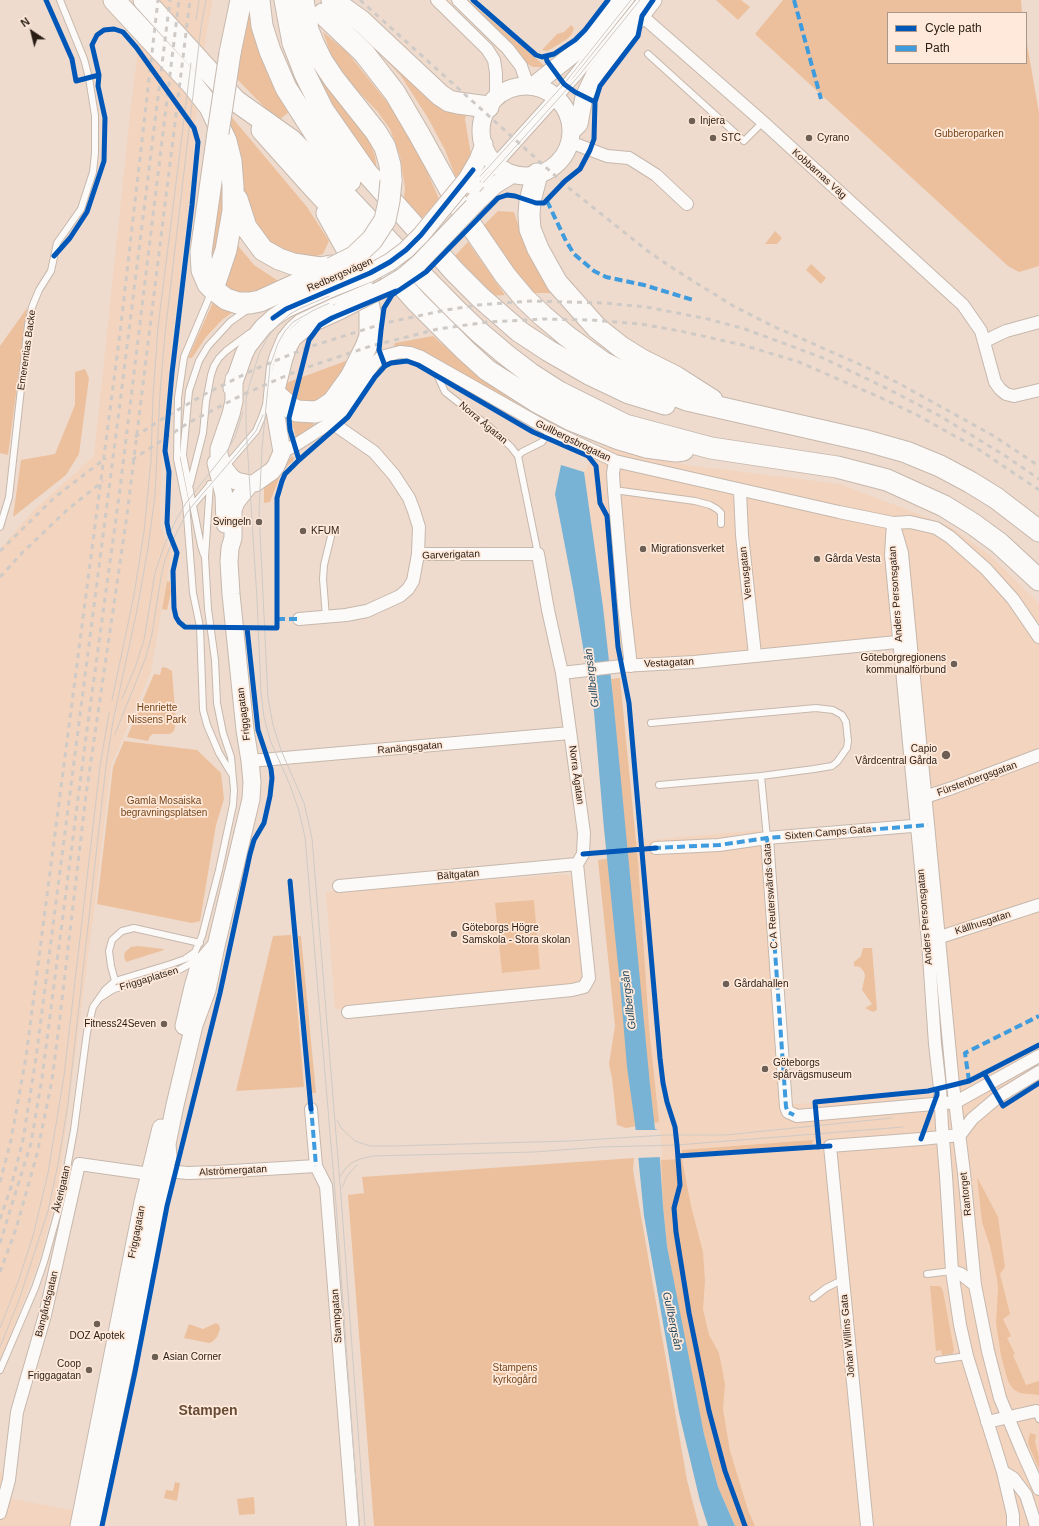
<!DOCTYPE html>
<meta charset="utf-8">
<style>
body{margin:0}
#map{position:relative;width:1039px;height:1526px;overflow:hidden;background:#eedbcd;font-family:Arial,sans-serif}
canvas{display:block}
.legend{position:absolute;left:887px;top:12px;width:140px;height:52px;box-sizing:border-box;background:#fee9da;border:1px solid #a8978a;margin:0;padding:5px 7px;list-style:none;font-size:12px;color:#281c13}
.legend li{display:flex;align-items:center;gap:8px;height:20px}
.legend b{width:20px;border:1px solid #a8978a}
.north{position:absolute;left:12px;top:12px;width:40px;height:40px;-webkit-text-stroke:3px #fee9da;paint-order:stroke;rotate:325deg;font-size:11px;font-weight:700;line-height:16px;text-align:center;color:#281c13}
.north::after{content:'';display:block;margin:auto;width:14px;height:18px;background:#281c13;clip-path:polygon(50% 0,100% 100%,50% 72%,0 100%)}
</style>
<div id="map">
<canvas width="1039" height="1526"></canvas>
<ul class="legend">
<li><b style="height:5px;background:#0057b8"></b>Cycle path</li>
<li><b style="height:5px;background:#3d9bde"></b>Path</li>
</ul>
<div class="north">N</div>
</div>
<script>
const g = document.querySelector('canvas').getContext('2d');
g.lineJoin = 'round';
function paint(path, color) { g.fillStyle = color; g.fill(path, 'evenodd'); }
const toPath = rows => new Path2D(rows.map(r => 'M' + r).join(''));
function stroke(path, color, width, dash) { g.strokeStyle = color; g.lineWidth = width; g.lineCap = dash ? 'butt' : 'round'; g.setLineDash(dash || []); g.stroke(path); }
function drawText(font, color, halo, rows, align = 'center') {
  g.font = font + ' Arial,sans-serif'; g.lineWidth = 3.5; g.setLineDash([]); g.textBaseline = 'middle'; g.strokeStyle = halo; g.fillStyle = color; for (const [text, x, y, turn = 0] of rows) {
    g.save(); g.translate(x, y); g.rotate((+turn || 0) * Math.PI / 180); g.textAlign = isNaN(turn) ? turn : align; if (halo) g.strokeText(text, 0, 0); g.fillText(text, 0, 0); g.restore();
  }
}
const built = toPath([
 [144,0,213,0,207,29,201,73,194,133,192,176,168,374,162,456,160,510,161,527,171,554,151,671,111,766,95,902,59,1182,40,1258,6,1346,0,1358,0,549,33,511,94,456,131,106],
 [599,446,687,465,840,484,949,526,991,556,1039,604,1039,1526,735,1526,663,1206,658,1130,655,1129,627,842,760,830,783,1105,946,1093,904,645,610,672,584,472],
 [567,874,574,880,584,976,575,986,335,1009,326,892],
 [0,1472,6,1476,2,1497,76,1511,73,1526,0,1526]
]);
const green = toPath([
 [248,0,289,112,278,121,236,78],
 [464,0,468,0,546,67,533,67,525,63],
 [716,0,741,0,750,7,738,20],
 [783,0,1021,0,1022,13,888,13,888,63,1026,63,1026,38,1039,113,1039,266,1019,272,1008,266,755,34],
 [571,25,574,28,572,34,567,39,551,49,547,51,542,50,557,34,564,32],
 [323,32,347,52,391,107,416,146,439,199,417,224,403,207,405,188,400,156,390,129,377,111,353,86,331,55],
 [369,42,424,93,446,111,464,112,466,115,465,119,471,155,471,160,456,178,445,150,428,118,401,76],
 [303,45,368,137,375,156,378,178,329,110],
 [230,115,307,207,329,241,323,254,313,257,281,254,252,226,228,130],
 [222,172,226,191,217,253,210,250],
 [498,211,514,212,527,252,552,293,527,293,481,228],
 [775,231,782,238,777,244,765,244],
 [235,242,254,265,280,282,267,290,241,295,221,288],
 [468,242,505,295,488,296,451,260],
 [811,264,826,278,821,284,806,270],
 [214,300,236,310,223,319,206,337,192,358,188,358],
 [27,308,8,455,0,453,0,346],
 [433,336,476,374,525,409,403,347,394,346,395,343],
 [354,358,324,397,317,401,311,403,296,400,286,390,283,384],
 [85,369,89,378,79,454,66,475,13,517,21,460,55,454,75,405,75,372],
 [293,421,302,423,312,422,315,426,296,438,292,423],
 [292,456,294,458,293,461,288,465,280,476,270,502,264,503,264,487,284,467],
 [167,581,170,582,171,592,167,610,162,609],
 [162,667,167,668,172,671,176,722,174,731,170,734,153,734,150,736,148,741,127,737,154,674,160,675],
 [620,678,638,862,649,1027,659,1122,626,1128,617,1125,612,1078,609,1064,615,1026,598,860,627,856,611,679],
 [124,741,197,750,221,773,224,799,216,825,200,921,192,923,97,904,113,767],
 [534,900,540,969,502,973,495,903],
 [291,935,304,1087,236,1091,273,936],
 [298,936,301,936,316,1093,311,1093,310,1092],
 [138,946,163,949,164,950,126,962,124,957,125,952,131,947],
 [863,948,872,948,877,1010,873,1012,865,1008,872,1004,862,990,865,976,864,972,860,967,854,966,854,962,861,956],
 [813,1140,812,1144,809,1145,687,1157,682,1153,682,1150],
 [634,1158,633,1170,687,1480,699,1526,374,1526,348,1195,364,1193,362,1177],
 [682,1159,691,1206,703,1252,705,1281,703,1309,709,1335,719,1353,725,1384,723,1409,730,1451,748,1510,755,1526,735,1526,718,1487,704,1434,689,1364,667,1246,663,1206,661,1160],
 [977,1177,998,1217,1005,1267,1000,1274,1010,1314,1003,1319,1011,1336,1007,1338,1015,1354,1013,1355,1026,1385,1039,1381,1039,1395,1020,1393,1013,1389,1008,1381,1001,1356,996,1323,998,1288,997,1279,990,1246,982,1222],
 [930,1286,939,1286,941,1287,943,1291,954,1350,953,1353,951,1354,942,1355,941,1350,936,1351],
 [216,1323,219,1325,220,1329,217,1337,212,1342,209,1343,184,1338,189,1324,203,1329],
 [1030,1433,1036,1435,1035,1442,1039,1457,1039,1469,1029,1446,1028,1442],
 [175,1482,180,1483,177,1501,164,1498,166,1490,173,1491],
 [254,1497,255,1514,239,1515,237,1499]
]);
const water = toPath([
 [561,465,584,472,603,607,613,697,650,1085,655,1129,658,1130,663,1206,667,1246,704,1434,718,1487,735,1526,708,1526,700,1501,679,1413,644,1216,635,1124,627,1067,620,984,604,829,594,712,573,588,555,494]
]);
const pier = toPath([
 [633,1130,660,1130,662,1157,636,1158]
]);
const lane = toPath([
 [648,54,744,141,763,122],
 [478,179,564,84,631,0],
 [481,185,577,78,640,0],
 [211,293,184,357,178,398,177,459,186,503,193,593,200,627,203,710,207,725,219,753,231,773],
 [433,366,445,392,492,429,511,447,518,456,538,554],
 [518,456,522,452,542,442,550,430],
 [225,467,256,431,262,417,266,405,270,366,273,355,281,336,289,326,298,318,332,302],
 [190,484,203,433,206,402,211,375,214,366,219,358,226,351,250,333],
 [614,490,695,501,710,505,717,509,721,513,721,524],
 [193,505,210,485],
 [0,527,9,497,28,325,32,307,39,290,51,271,57,243,81,209,93,172,95,153,95,116,89,78,84,59,60,0],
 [204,555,201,546,183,455,189,391,199,361,208,346,230,322,247,310],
 [326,617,323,579,324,565,332,532],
 [651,723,816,708,833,710,842,715,846,722,848,741,847,748,837,762,832,766,814,769,761,776],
 [659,785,761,776,767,838],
 [115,981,111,966,109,951,112,940,122,931,134,928,200,943],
 [100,998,114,989,177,971,188,965,197,956],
 [927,1274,952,1271],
 [813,1298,826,1288,842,1280],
 [938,1360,967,1356],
 [0,1370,35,1288,44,1262,61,1201,74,1130,87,1032,93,1007,105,990,115,981,171,964,185,959,195,952,202,936,219,870,233,805,234,790,231,757,223,733,217,703,215,660,208,609,205,557,210,484],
 [1037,1411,1036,1411,1039,1419]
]);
const street = toPath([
 [437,0,487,49,494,60,496,73,496,98],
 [458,0,508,49,521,66,528,86],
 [642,16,763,122,963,305,981,331,995,382,1000,389,1006,394,1014,396,1039,390],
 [570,142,607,156,629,158,656,175,687,204],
 [985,341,1006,331,1039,322],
 [282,452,294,446,333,421,345,407,374,364,381,357,400,352,410,353,421,357,550,430,615,461,839,512,893,523,910,522,936,528,950,537,986,569,1013,599,1039,637],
 [615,461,613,473,614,490,624,606,631,666],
 [740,491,742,535,755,655],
 [893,523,891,555,928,941,935,1044,940,1088,942,1127,946,1176,952,1271,960,1325,967,1356,1003,1472,1013,1515,1013,1526],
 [895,529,902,553,953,1085,964,1173,975,1285,988,1351,1000,1398,1022,1451,1039,1489],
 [299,619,346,615,367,611,400,596,408,589,413,581,418,554,419,527,414,511,409,498,394,475,374,452,338,427,333,421],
 [562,673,622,666,694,662,907,641],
 [250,761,570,733],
 [919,799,952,788,1039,755],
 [767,838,786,1107,788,1112,797,1116,956,1102,1039,1056],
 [656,848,719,845,767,838,924,825],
 [339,886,577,864],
 [931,940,1039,905],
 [348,1012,572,990,584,987,589,978,577,864,583,854,584,833,562,673,548,610,538,554,418,554],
 [311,1109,316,1166,326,1186,353,1526],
 [960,1135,972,1119,998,1097,1039,1072],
 [156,1170,188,1173,216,1172,316,1166],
 [952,1271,961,1274,975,1285],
 [987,1422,1036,1411],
 [1003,1472,1013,1478,1026,1495,1036,1526],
 [0,1513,9,1480,17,1412,45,1315,79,1164,150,1174],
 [867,1526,830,1146,921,1139,960,1135]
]);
const secondary = toPath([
 [533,86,577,51,592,35,619,0],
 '481 131a45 45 0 1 1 90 0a45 45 0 1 1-90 0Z',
 [571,132,579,124,584,97,595,74,653,0],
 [467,179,478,160,484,144],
 [479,200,495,185,513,174],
 [234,379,234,401,231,414,219,449,219,455,224,468,231,477,236,481,250,484,255,483,272,471,276,466,282,452,275,411,275,394,284,358,289,345,293,338,308,325,341,310],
 [232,388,244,354,248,346,263,327,273,318,286,309,332,288],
 [216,463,224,495,225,524],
 [184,1026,193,987,199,966,214,948],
 [79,1526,143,1202,161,1128],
 [91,1526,140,1292,164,1171,168,1156,167,1144,175,1105,194,1025,207,990,216,946,251,799,252,782,250,761,245,730,231,594,229,562,230,548,233,538,233,510,236,502,250,484]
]);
const highway = toPath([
 [114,0,192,84,210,107,226,141,231,161,233,186,233,211,226,250,213,289],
 [144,0,235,100],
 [259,0,262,26,270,51,286,88,330,157,350,181],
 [285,0,293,43,305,74,323,110,367,173,454,271,481,298,520,332,549,351,589,374,629,393,665,404],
 [303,0,308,30,314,45,322,61,334,79,376,132,385,147,390,165,391,181],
 [332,0,360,20,440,95,449,101,458,103,488,107],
 [323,14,364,53,395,93,419,134,464,215,505,275,525,299,543,316,568,337,604,363,651,386,687,400,867,441,906,452,940,466,970,482,996,498,1039,531],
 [230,53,241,0],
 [236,101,291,140,325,174,393,246,457,311,479,332,505,354,531,374,559,392,625,425,711,448,837,467,887,480,944,506,973,524,999,543,1039,580],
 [262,130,314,188,343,219,416,301,465,350,487,370,537,402,571,420,619,439,646,447,676,451,683,450],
 [218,133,201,252,202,270,208,284,213,289,226,299,238,303,250,303,260,301,332,268],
 [537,174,530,201,529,215,530,229,538,249,557,283,597,328,621,347,642,360,676,377,712,400],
 [237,199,246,227,263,250,279,259,293,264,320,268,331,266],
 [275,394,291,408,297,411,315,412,321,410,333,402,351,377,366,347,370,336,370,312,366,294,359,276,348,251,327,213]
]);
const tram = toPath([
 [196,20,199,0],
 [122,699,136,665,144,640,155,573,164,546,176,520,186,503,227,451,235,437,243,412],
 [112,700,134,595,144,532,151,460,153,396,158,327,191,63],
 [115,734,146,657,152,634,161,577,165,560,172,542,186,514,193,505,247,442,256,431,263,415],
 [337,1120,342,1129,355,1141,370,1146,392,1146,570,1141,666,1135,725,1135,892,1118],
 [339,1178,346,1168,353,1162,360,1159,373,1156,534,1152,601,1147,677,1145,903,1127],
 [342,1188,347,1176,357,1165],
 [0,1328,18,1282,33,1236,48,1173,64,1076,100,766,109,713],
 [0,1347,19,1300,48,1211,58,1164,68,1104,106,766,113,721,137,610,148,548,155,495,160,393,165,334,201,27,206,0],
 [359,1526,336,1204,305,837,299,811,290,785,270,740,264,717,261,693,257,599,246,426,246,400,248,390,259,354,268,337,276,327,290,314,301,308,376,276,400,260,415,248,564,84,631,0],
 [365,1526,341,1196,312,838,304,803,281,750,273,725,268,698,259,511,262,448,270,366,278,343,285,331,293,322,316,309,380,281,404,266,430,242,577,78,640,0]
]);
const rail = toPath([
 [360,0,570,189,649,252,677,271,735,307,775,327,868,368,900,384,992,435,1039,466],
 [135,437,157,422,205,394,255,369,309,347,385,323,446,310,478,305,532,301,605,303,646,307,708,319,745,329,823,358,882,386,940,416,1007,457,1039,479],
 [132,460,188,423,242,395,299,370,371,346,438,329,488,322,544,319,591,320,641,324,680,331,743,345,799,362,877,396,917,415,978,449,1039,490],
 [0,551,55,497,106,458],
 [0,577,22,553,66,511,103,481],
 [0,1182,11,1140,26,1057,120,333,158,0],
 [0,1219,11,1187,23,1140,36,1058,119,411,170,0],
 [0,1243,31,1143,42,1078,86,737,120,489,179,0],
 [0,1272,16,1229,37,1154,52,1080,58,1034,86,795,127,515,190,0]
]);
const laneBridge = toPath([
 [469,190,478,179],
 [469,199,481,185],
 [332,302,370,286]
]);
const secondaryBridge = toPath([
 [332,288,370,273,390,262,406,250,421,235,467,179],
 [341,310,384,288,404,276,419,263,479,200]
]);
const highwayBridge = toPath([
 [218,133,230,53],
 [332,268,354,257,372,240,385,220,389,201,391,181]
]);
const quiet = toPath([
 [794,0,821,99],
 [547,201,566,241,574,254,594,271,606,277,644,285,693,300],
 [277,619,299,619],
 [767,838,786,1107,788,1112,794,1115],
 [653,848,719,845,767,838,928,825],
 [969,1081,965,1053,1039,1016],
 [311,1106,316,1166]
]);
const cycleway = toPath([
 [46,0,72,59,76,81,99,75,92,45,97,35,104,30,114,29,123,32,136,47,194,128,198,142,192,205,172,373,165,451,169,472,167,523,169,533,177,553,173,571,174,608,176,617,179,622,185,627,277,628,277,498,282,481,285,474,299,460,348,417,375,377,385,366,391,363,407,361,418,365,533,432,588,456,596,466,600,503,607,516,618,647,629,703,660,1058,663,1083,667,1102,675,1127,677,1145,680,1185,674,1208,676,1232,689,1313,709,1411,725,1471,745,1526],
 [473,0,536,55,542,57,554,54,575,40,585,30,608,0],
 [546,57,547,61,564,84,575,92,595,102],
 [54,256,70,238,87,212,104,161,105,118,98,86,99,75],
 [273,318,286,309,370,273,390,262,406,250,421,235,473,170],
 [385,366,379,350,381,330,384,308,392,295,426,272,498,198,507,195,515,196,536,203,544,203,565,181,580,169,590,150,594,139,595,102,600,86,638,36,642,16,653,0],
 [299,460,290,430,289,418,309,340,320,325,332,318,396,291],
 [583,854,656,848],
 [290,881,311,1109],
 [984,1073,1003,1106,1039,1083],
 [921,1139,937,1095,937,1089],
 [819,1147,815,1102,928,1091,953,1085,969,1081,1039,1045],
 [678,1156,830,1146],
 [102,1526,135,1372,167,1206,220,993,250,854,254,840,264,823,270,796,272,778,271,769,258,730,247,628]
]);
const markers = [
 [692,121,4,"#6d5f54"],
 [713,138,4,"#6d5f54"],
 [809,138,4,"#6d5f54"],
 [259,522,4,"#6d5f54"],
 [303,531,4,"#6d5f54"],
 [643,549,4,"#6d5f54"],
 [817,559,4,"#6d5f54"],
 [954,664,4,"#6d5f54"],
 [946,755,5,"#6d5f54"],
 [454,934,4,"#6d5f54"],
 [726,984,4,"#6d5f54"],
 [164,1024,4,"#6d5f54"],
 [765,1069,4,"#6d5f54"],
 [97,1324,4,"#6d5f54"],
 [155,1357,4,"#6d5f54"],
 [89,1370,4,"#6d5f54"]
];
const poiNames = [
 ["Injera",700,121],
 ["STC",721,138],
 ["Cyrano",817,138],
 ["Svingeln",251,522,"right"],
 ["KFUM",311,531],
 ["Migrationsverket",651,549],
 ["Gårda Vesta",825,559],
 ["Göteborgregionens",946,658,"right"],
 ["kommunalförbund",946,670,"right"],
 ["Capio",937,749,"right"],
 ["Vårdcentral Gårda",937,761,"right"],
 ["Göteborgs Högre",462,928],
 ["Samskola - Stora skolan",462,940],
 ["Gårdahallen",734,984],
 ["Fitness24Seven",156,1024,"right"],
 ["Göteborgs",773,1063],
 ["spårvägsmuseum",773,1075],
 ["DOZ Apotek",97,1336,"center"],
 ["Asian Corner",163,1357],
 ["Coop",81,1364,"right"],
 ["Friggagatan",81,1376,"right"]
];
const parkNames = [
 ["Gubberoparken",969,134],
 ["Henriette",157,708],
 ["Nissens Park",157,720],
 ["Gamla Mosaiska",164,801],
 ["begravningsplatsen",164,813],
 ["Stampens",515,1368],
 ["kyrkogård",515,1380]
];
const streetNames = [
 ["Kobbarnas Väg",819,174,42],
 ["Redbergsvägen",340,275,-24],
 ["Emerentias Backe",27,350,-82],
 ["Norra Ågatan",483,423,40],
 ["Gullbergsbrogatan",573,441,26],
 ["Garverigatan",451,555,-2],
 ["Venusgatan",746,573,-96],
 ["Anders Personsgatan",896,594,-94],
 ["Vestagatan",669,663,-3],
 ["Friggagatan",244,714,-97],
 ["Ranängsgatan",410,748,-5],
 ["Norra Ågatan",576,775,82],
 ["Fürstenbergsgatan",977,779,-20],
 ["Sixten Camps Gata",828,833,-5],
 ["Bältgatan",458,875,-5],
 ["C A Reuterswärds Gata",771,896,-94],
 ["Anders Personsgatan",925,917,-95],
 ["Källhusgatan",983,923,-18],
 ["Friggaplatsen",149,979,-17],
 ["Alströmergatan",233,1171,-3],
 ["Åkerigatan",62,1189,-77],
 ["Rantorget",966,1194,-96],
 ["Friggagatan",137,1232,-79],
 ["Bangårdsgatan",47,1304,-76],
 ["Stampgatan",337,1316,-94],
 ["Johan Willins Gata",848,1336,-95]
];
const waterNames = [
 ["Gullbergsån",592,678,-97],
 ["Gullbergsån",629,1000,-97],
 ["Gullbergsån",672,1321,78]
];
const districtNames = [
 ["Stampen",208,1411]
];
paint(built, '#f3d4be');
paint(green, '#ecc09d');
paint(water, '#78b2d4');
paint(pier, '#eedbcd');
stroke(lane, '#c6b8ad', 8);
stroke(street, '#c6b8ad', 14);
stroke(secondary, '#c6b8ad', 19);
stroke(highway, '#c6b8ad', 23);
stroke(lane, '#fcfaf8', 6);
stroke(street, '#fcfaf8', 12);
stroke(secondary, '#fcfaf8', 17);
stroke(highway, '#fcfaf8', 21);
stroke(tram, '#cfcac6', 1);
stroke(rail, '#cfcac6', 3, [5, 5]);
stroke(laneBridge, '#c6b8ad', 8, []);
stroke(secondaryBridge, '#c6b8ad', 19, []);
stroke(highwayBridge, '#c6b8ad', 23, []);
stroke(laneBridge, '#fcfaf8', 6);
stroke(secondaryBridge, '#fcfaf8', 17);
stroke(highwayBridge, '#fcfaf8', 21);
stroke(quiet, '#3d9bde', 4, [8, 4]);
stroke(cycleway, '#0057b8', 5);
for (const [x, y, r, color] of markers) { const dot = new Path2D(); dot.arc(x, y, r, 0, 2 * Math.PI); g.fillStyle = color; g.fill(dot); stroke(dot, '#fee9da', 1.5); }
drawText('10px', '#281c13', '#fee9da', poiNames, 'left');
drawText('10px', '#764419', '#fee9da', parkNames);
drawText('10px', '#281c13', '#fee9da', streetNames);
drawText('italic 11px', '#234961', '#fee9da', waterNames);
drawText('bold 14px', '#674b35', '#fee9da', districtNames);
</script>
